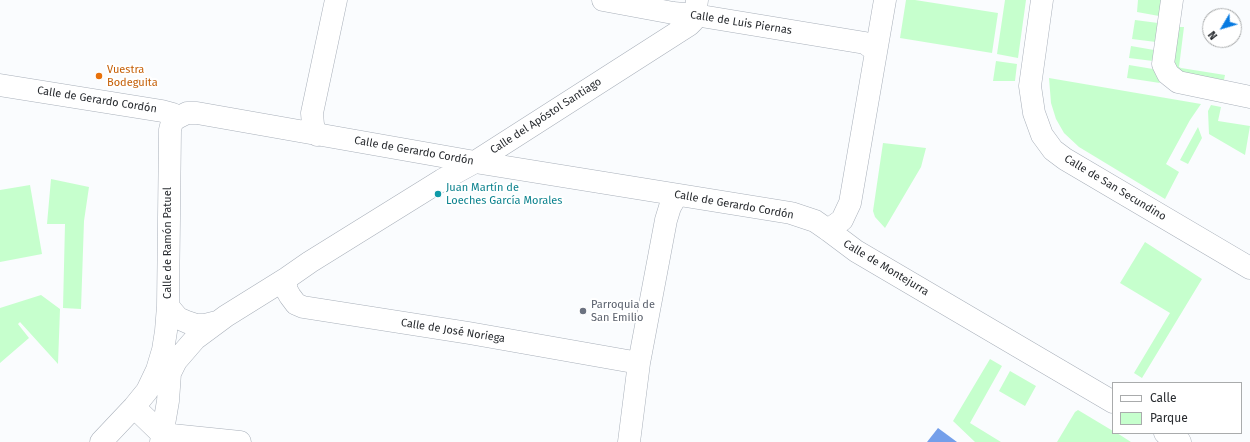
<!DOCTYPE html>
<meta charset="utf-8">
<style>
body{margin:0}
#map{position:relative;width:1250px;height:442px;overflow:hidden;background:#fafcfe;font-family:"Fira Sans",sans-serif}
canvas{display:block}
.legend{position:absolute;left:1112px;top:382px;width:130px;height:52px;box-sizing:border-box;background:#fff;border:1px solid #a9abac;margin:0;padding:5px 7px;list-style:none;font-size:12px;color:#292c30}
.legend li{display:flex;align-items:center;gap:8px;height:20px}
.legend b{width:20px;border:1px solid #a9abac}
.north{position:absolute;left:1202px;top:8px;width:40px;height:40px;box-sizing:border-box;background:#fff;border:1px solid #a9abac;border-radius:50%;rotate:232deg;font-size:11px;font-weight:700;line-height:16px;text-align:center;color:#292c30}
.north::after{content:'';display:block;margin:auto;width:14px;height:18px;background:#077ae1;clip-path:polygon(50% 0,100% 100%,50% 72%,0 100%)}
</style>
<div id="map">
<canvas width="1250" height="442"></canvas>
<ul class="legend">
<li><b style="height:5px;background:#fff"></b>Calle</li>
<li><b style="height:11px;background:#c6ffcd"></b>Parque</li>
</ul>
<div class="north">N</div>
</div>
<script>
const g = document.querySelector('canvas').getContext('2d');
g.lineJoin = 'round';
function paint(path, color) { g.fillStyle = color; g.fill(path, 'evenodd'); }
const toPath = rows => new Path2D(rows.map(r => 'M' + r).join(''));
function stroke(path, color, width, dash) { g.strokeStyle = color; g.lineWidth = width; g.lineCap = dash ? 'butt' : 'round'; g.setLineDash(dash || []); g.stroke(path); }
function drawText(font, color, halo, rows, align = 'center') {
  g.font = font + ' "Fira Sans",sans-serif'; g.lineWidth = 4; g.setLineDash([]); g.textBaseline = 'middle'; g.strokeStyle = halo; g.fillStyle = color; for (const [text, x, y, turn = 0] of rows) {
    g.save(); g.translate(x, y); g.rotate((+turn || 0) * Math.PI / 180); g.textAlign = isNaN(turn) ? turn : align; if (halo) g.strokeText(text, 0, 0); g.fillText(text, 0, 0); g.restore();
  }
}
const green = toPath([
 [906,0,915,0,998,13,992,53,900,38],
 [1005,0,1026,0,1018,58,997,54],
 [1138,0,1162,0,1159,16,1137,12],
 [1135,20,1158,23,1156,42,1132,39],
 [1179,27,1184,27,1179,67,1181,68,1225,75,1224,80,1179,72,1174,63],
 [1131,46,1154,50,1153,61,1129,58],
 [996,61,1017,64,1015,81,993,81],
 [1129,65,1153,69,1160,83,1127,78],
 [1049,78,1201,104,1190,120,1166,164,1179,172,1165,199,1079,147,1064,133,1056,119,1051,103],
 [1211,105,1221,107,1218,121,1250,126,1245,155,1209,134,1208,111],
 [1198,127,1202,138,1188,164,1180,160],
 [883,143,926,148,921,167,885,228,875,217,873,211],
 [51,179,89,187,84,221,81,309,63,308,65,224,47,224],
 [30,185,42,254,0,262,0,190],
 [1145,242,1202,279,1142,378,1134,373,1170,313,1120,283],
 [41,295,60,309,58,364,20,322,18,324,29,338,0,363,0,308],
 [990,359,1002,366,970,423,1001,442,975,442,953,421],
 [1010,371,1036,386,1025,406,999,391],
 [1078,410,1113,431,1113,433,1117,433,1131,442,1057,442,1075,412]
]);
const water = toPath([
 [938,428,957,442,927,442]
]);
const street = toPath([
 [603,0,673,13,695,15,865,43,876,51],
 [1042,0,1030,86,1034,113,1042,135,1053,150,1065,159,1250,268],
 [1172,0,1163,64,1168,74,1178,82,1250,97],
 [0,85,162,111,173,114,177,118],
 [317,135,313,125,312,113,336,0],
 [828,230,842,220,850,203,885,0],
 [287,278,286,284,286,289,290,296,296,304,303,307,469,333,639,363],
 [168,306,178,318,187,322,196,325,205,325,217,322],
 [134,407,162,434,240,442],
 [1165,433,1180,442],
 [101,442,134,407,147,391,157,370,163,350,166,331,168,306,170,130,172,122,177,118,187,113,197,113,475,162,791,213,815,221,828,230,856,251,1113,402],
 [161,442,168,401,170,373,176,361,195,339,226,316,287,278,310,262,442,180,475,162,689,25,693,21,695,15,697,0],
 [629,442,639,363,666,220,670,207,677,195]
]);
const markers = [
 [99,76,4,"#e8710a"],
 [438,194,4,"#0f9aa8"],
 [583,311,4,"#6b7280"]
];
const streetNames = [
 ["Calle de Luis Piernas",741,23,9],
 ["Calle de Gerardo Cordón",97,100,9],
 ["Calle del Apóstol Santiago",546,116,-33],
 ["Calle de Gerardo Cordón",414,151,10],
 ["Calle de San Secundino",1115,188,31],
 ["Calle de Gerardo Cordón",734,205,10],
 ["Calle de Ramón Patuel",168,243,-90],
 ["Calle de Montejurra",886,268,31],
 ["Calle de José Noriega",453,331,9]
];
const foodNames = [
 ["Vuestra",107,70],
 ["Bodeguita",107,83]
];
const cultureNames = [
 ["Juan Martín de",446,188],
 ["Loeches García Morales",446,201]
];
const worshipNames = [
 ["Parroquia de",591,305],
 ["San Emilio",591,318]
];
paint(green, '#c6ffcd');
paint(water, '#749fea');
stroke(street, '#a9b0ba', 23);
stroke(street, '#fff', 22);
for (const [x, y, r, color] of markers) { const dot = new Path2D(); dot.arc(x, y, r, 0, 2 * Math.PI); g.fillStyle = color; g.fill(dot); stroke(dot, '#fff', 1.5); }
drawText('11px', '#292c30', '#fff', streetNames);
drawText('11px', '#c56008', '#fff', foodNames, 'left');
drawText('11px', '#0d838f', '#fff', cultureNames, 'left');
drawText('11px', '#5b616d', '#fff', worshipNames, 'left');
</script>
